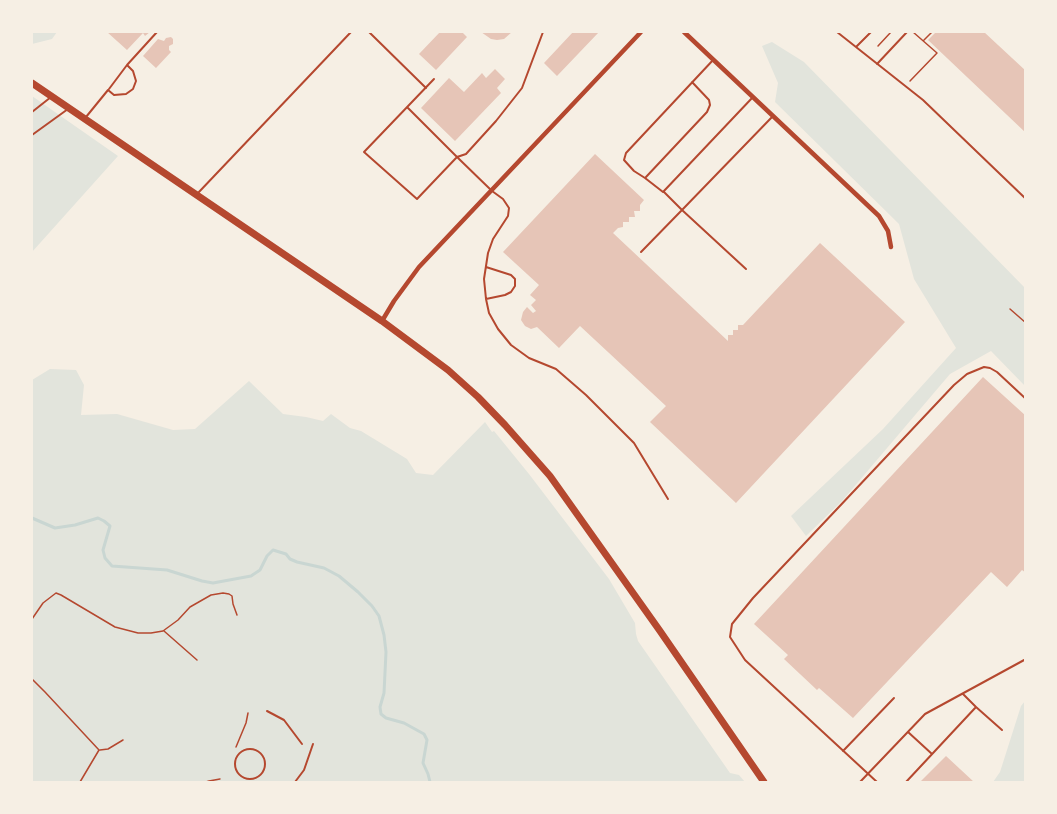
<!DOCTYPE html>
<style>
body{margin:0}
#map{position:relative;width:1057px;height:814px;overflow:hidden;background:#f6efe4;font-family:"Space Grotesk",sans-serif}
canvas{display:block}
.frame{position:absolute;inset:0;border:33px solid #f6efe4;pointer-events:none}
</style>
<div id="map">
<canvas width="1057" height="814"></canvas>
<div class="frame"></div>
</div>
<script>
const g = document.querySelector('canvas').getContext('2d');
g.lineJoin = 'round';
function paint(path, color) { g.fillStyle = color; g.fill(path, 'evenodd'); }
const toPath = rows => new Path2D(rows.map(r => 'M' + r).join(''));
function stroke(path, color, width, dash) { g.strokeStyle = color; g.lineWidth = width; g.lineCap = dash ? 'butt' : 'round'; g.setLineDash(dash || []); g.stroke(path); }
const green = toPath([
 [32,32,57,32,52,39,32,44],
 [772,42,804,62,1025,288,1025,386,991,351,950,374,842,501,806,536,791,516,883,429,956,348,914,279,899,224,775,102,778,83,762,46],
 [32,96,118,156,32,252],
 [50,369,76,370,84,385,81,415,117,414,173,430,195,429,249,381,283,414,306,417,323,421,331,414,350,428,361,431,407,459,416,473,433,475,485,422,492,432,494,431,529,474,609,579,635,623,636,634,638,641,730,773,739,775,745,782,32,782,32,380],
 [1025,701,1025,782,993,782,1000,772,1021,706]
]);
const stream = toPath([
 [32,518,55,528,75,525,98,518,104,521,110,526,103,550,105,558,112,566,167,570,202,581,213,583,251,576,260,570,267,556,273,550,286,554,290,559,297,562,324,568,339,576,358,592,372,606,379,616,384,635,386,652,384,693,380,707,381,714,386,718,404,723,424,734,427,740,423,763,428,774,430,782]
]);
const building = toPath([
 [107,32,150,32,145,36,143,33,127,50],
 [440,32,462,32,467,37,436,70,419,54],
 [481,32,512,32,504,39,497,40,491,39],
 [573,32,599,32,557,76,544,63],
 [936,32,984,32,1026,71,1026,133,928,40],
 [171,37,173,39,173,44,169,46,169,50,171,52,156,68,143,56,158,39,164,41,166,38],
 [495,69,505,79,497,88,501,93,455,141,421,108,449,78,464,92,482,73,486,78],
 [595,154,644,200,640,205,640,211,634,211,635,217,629,217,629,222,623,222,623,227,618,228,613,233,728,341,728,335,733,335,733,330,738,330,738,325,743,325,820,243,905,322,736,503,650,422,666,406,580,326,559,348,537,327,531,329,525,326,521,320,523,312,527,307,533,313,536,311,531,305,536,300,530,295,539,285,503,252],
 [983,377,1026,416,1026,573,1022,570,1007,587,991,572,853,718,819,688,817,690,784,659,788,655,754,624],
 [946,756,974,782,920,782]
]);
const path = toPath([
 [924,40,932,32],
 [878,46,891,32],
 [910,81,937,53,913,32],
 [1010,309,1026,323],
 [32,619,43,603,56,593,61,595,115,627,138,633,151,633,163,631,178,620,190,607,211,595,223,593,229,594,232,596,233,604,237,615],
 [164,631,197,660],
 [32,679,45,692,99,750,80,782],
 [236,747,246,723,248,713],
 [100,750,108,749,123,740],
 [206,782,209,781,220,779]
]);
const service = toPath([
 [369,32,426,88],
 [837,32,923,100,1026,199],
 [856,47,871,32],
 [714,59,626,153,624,160,634,171,645,178,663,192,753,97],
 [877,64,907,32],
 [434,79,364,152,417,199,457,157,492,191,503,199,509,208,508,216,493,239,488,253,484,279,486,299,489,313,498,329,511,345,529,358,556,369,586,395,634,443,668,499],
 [109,89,127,65],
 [407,107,457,157,466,154,496,121,522,88,543,32],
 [32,112,51,97],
 [86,117,108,90,114,95,126,94,133,89,136,81,133,71,127,65,157,32],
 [32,135,68,109],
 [646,177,707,112,710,105,709,100,692,82],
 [664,192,682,210,773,116],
 [198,193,351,32],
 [641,252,682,210,746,269],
 [486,299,505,295,511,292,515,286,515,279,511,275,486,267],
 [963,694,976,707],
 [267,711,284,720,302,744],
 [908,732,932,754],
 '235 764a15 15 0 1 1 30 0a15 15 0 1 1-30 0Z',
 [843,751,894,698],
 [295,782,304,770,313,744],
 [860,782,925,714,1026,659],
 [877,782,745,660,730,637,732,624,753,598,954,385,967,374,984,367,990,368,997,372,1026,399],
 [906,782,976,707,1002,730]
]);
const minor = toPath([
 [684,32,879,216,888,231,891,247],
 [382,321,394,301,419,267,641,32]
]);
const primary = toPath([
 [32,83,382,321,448,370,478,397,505,425,550,476,660,631,764,782]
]);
paint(green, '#e2e4dc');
stroke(stream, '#c9d6d2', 3);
paint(building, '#e6c5b7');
stroke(path, '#b5482f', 1.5);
stroke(service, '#b5482f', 2);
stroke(minor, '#b5482f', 4.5);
stroke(primary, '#b5482f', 7);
</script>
